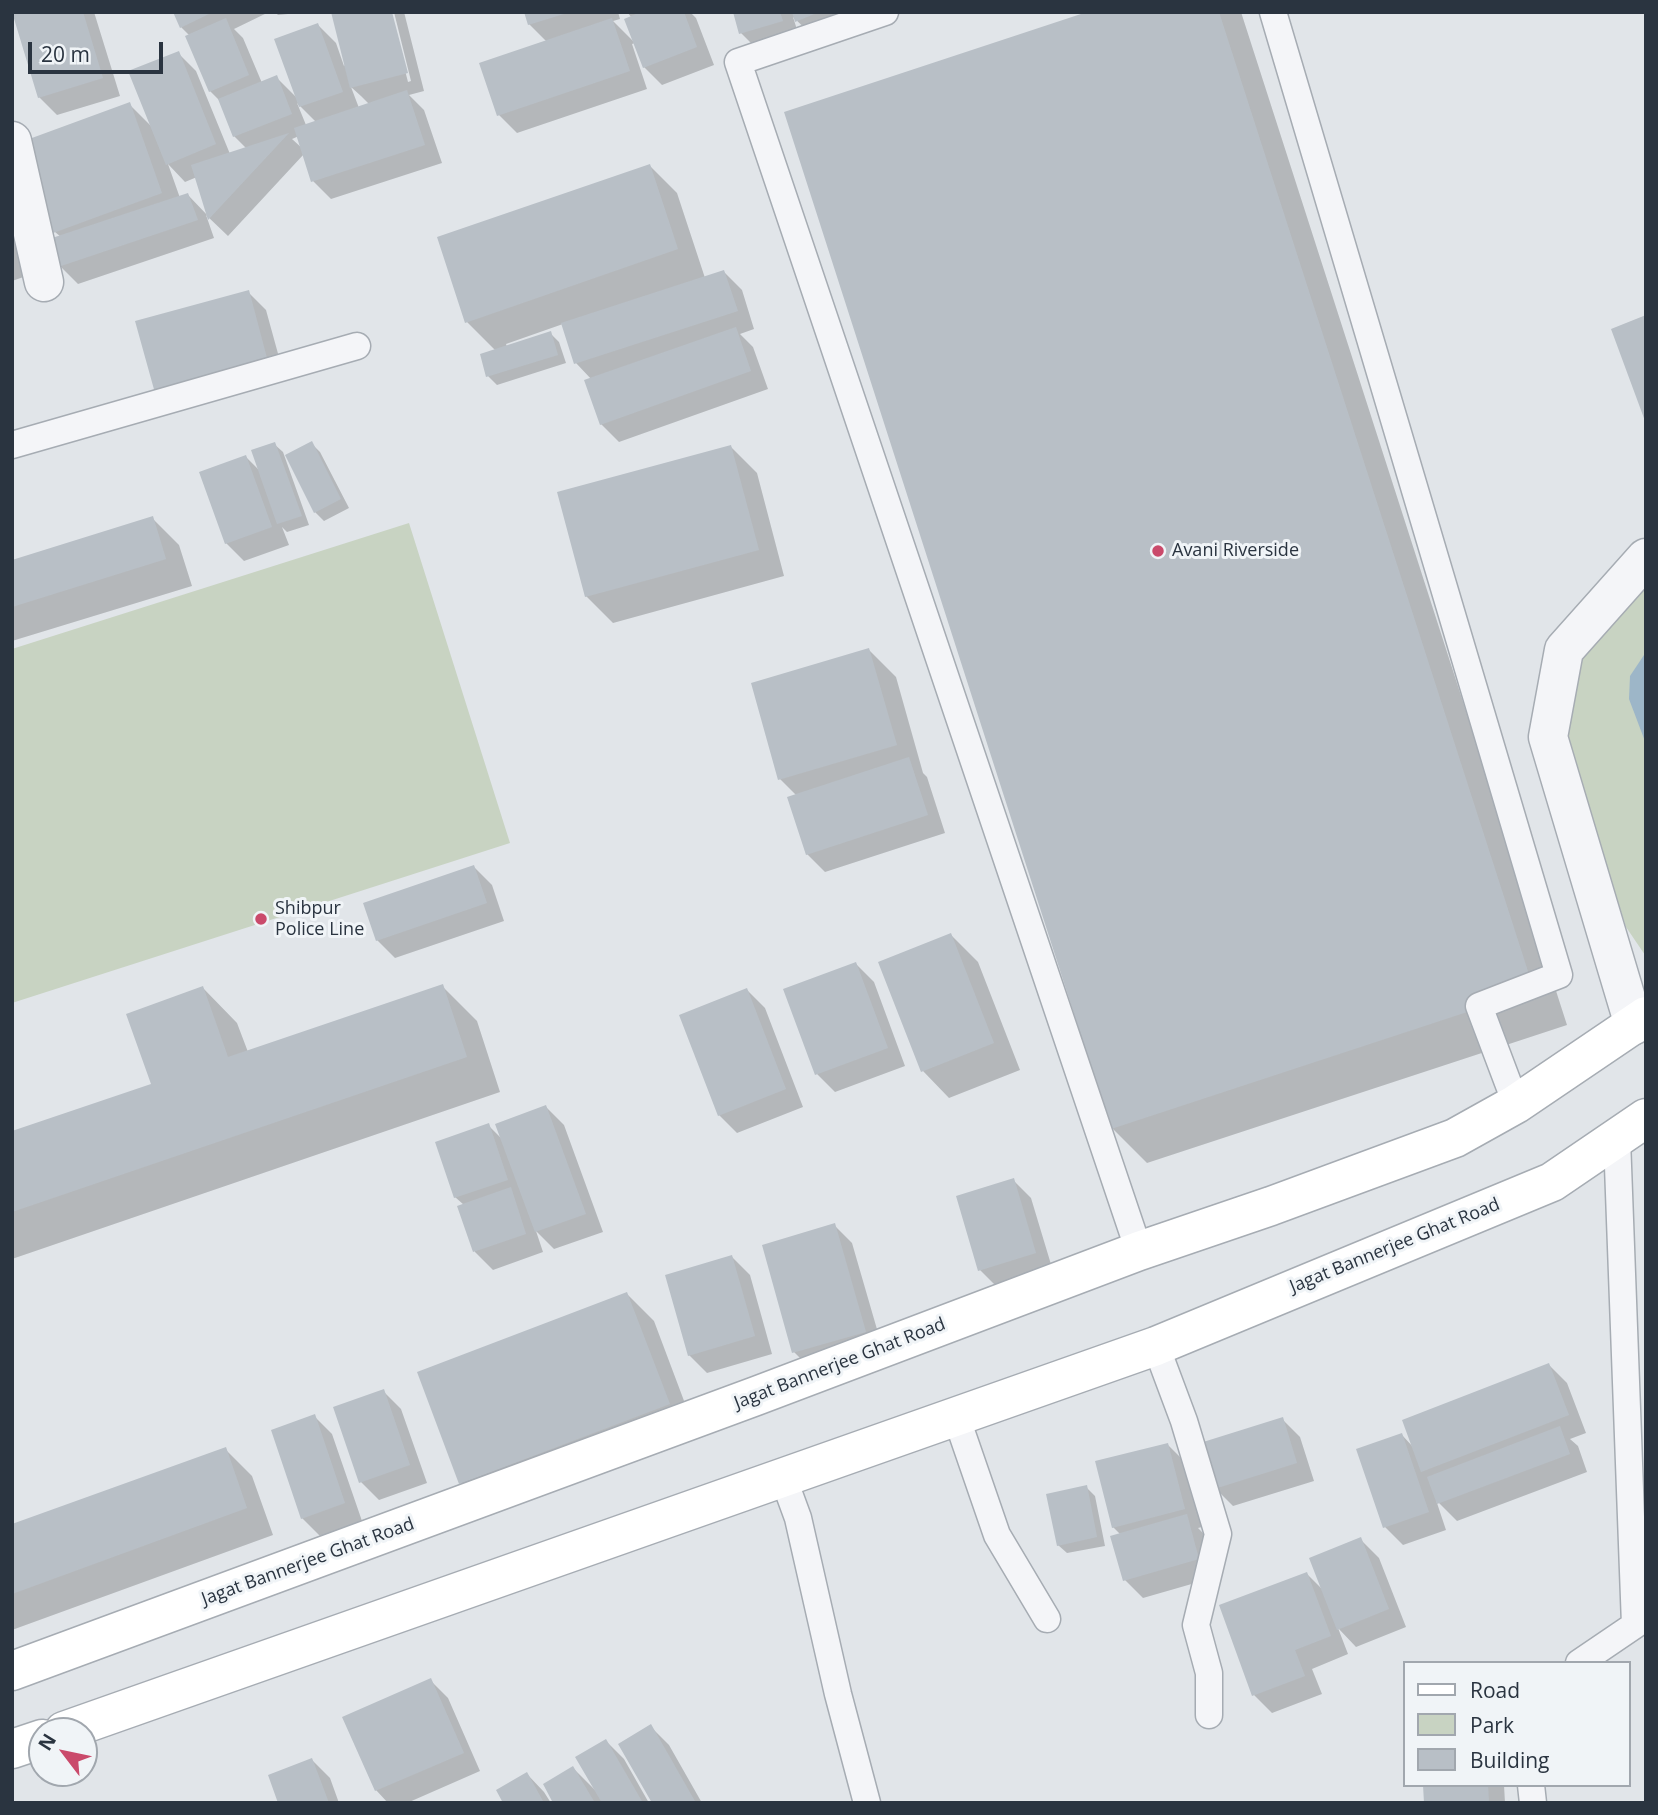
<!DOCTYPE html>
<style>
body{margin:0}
#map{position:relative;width:1658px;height:1815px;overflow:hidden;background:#e1e5e9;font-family:"Open Sans",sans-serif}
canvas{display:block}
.frame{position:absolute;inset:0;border:14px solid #2a3440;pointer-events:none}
.legend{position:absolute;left:1403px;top:1661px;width:228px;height:126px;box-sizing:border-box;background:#f0f4f7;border:2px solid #a1a7ae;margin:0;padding:9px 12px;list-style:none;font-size:21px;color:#2a3440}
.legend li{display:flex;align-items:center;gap:14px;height:35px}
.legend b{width:35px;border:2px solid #a1a7ae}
.north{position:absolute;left:28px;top:1717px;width:70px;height:70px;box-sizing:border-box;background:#f0f4f7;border:2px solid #a1a7ae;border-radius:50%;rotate:302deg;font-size:19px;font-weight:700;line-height:28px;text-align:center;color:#2a3440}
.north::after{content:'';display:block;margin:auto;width:24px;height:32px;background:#ca4a6b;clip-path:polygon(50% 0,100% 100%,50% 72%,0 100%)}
.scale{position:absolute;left:28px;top:42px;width:135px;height:32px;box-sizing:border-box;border:4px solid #2a3440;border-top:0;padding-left:9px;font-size:21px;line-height:24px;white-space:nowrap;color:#2a3440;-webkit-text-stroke:5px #f0f4f7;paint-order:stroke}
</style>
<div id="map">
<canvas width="1658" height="1815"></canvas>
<div class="frame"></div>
<ul class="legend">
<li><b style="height:9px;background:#fff"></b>Road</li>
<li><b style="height:19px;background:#c8d3c2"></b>Park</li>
<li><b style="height:19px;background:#b8bfc6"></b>Building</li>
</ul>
<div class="north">N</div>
<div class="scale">20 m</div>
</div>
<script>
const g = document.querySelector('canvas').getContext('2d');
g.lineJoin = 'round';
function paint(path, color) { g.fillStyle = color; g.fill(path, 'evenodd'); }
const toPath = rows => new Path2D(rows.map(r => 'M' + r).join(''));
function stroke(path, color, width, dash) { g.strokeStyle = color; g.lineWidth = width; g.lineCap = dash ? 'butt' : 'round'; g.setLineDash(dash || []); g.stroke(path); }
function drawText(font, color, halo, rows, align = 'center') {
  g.font = font + ' "Open Sans",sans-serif'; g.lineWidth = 6; g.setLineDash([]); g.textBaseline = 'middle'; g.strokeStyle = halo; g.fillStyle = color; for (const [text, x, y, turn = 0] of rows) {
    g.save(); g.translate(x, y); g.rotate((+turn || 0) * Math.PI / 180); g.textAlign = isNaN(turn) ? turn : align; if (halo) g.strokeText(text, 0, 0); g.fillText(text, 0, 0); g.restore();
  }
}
const green = toPath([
 [409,523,510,843,12,1003,12,649],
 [1646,573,1646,955,1645,955,1626,927,1562,736,1564,650]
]);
const water = toPath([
 [1646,652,1646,744,1629,699,1630,676]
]);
const shadow = toPath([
 [13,12,94,12,120,96,57,115,39,97],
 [174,12,269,12,234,29,243,38,262,83,276,77,298,99,318,25,336,43,344,66,390,12,408,82,411,81,394,12,404,12,424,91,409,95,424,110,442,163,331,199,313,181,304,154,228,236,206,215,214,238,78,284,60,266,61,237,55,232,129,104,153,128,178,53,196,71,230,154,247,149,234,136,221,102,210,91,190,36,181,27],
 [351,87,361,96,369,104,359,108],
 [297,103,316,122,306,125],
 [299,136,303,149,292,139],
 [168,164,185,182,197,177,209,217,188,195,180,198],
 [275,12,308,12,278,15],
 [526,12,618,12,620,19,613,21,634,42,632,18,627,12,690,12,696,18,714,65,662,85,644,67,635,43,632,44,647,89,517,133,499,115,547,42,529,24],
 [735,12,883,12,815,38,793,17,800,39,759,51,741,33],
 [1093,12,1241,12,1567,1025,1147,1163,1112,1128],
 [650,166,677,193,705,278,724,272,742,290,754,329,740,334,753,347,768,389,619,442,601,424,592,380,576,363,563,324,506,344,507,347,550,333,559,342,566,363,497,385,488,376,496,351,467,322],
 [12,211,38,272,12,281],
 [248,292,266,310,285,379,138,322],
 [311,443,320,452,349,508,324,521,315,512],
 [274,444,283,452,309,525,287,532,282,527,289,545,244,561,226,543,246,457,261,472],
 [731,447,757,473,784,576,613,623,586,596],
 [152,518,179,545,192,586,12,641,12,562],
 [869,650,896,677,923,773,927,777,945,833,825,872,807,854,796,795,780,779],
 [474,867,492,885,504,921,395,958,377,940],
 [951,935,978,962,1020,1070,949,1098,923,1071],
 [856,964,874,982,905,1066,835,1092,817,1074],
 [442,986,477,1021,500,1092,12,1259,12,1133,153,1085,203,988,237,1023,248,1052],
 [747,990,765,1008,803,1107,737,1133,719,1115],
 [546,1107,564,1125,603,1232,554,1249,536,1231,543,1252,493,1270,475,1252,459,1207,464,1205,455,1197,488,1125,503,1140],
 [1013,1180,1031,1198,1053,1271,998,1288,980,1270],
 [834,1225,852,1243,883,1350,812,1370,794,1352],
 [732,1257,750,1275,772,1354,707,1373,689,1355],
 [627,1294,654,1321,695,1430,488,1509,461,1483],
 [1549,1365,1567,1383,1586,1433,1570,1439,1578,1446,1587,1472,1457,1521,1436,1500,1446,1530,1403,1545,1385,1527,1402,1435,1414,1448],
 [383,1391,401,1409,427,1483,379,1500,361,1482],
 [314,1416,332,1434,362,1521,320,1536,302,1518],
 [1282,1419,1300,1437,1314,1481,1233,1506,1215,1488],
 [1167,1444,1185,1462,1202,1527,1198,1528,1204,1534,1216,1577,1143,1598,1125,1580,1121,1535,1113,1527],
 [225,1449,252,1476,273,1535,12,1630,12,1526],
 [1086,1487,1095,1496,1105,1546,1067,1553,1058,1545],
 [1361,1540,1379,1558,1406,1627,1356,1647,1338,1628,1348,1654,1312,1669,1322,1694,1272,1713,1254,1695,1307,1574,1324,1591],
 [430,1680,448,1698,480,1771,407,1803,388,1803,376,1790],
 [651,1727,669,1745,702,1803,654,1803],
 [606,1741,624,1759,649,1803,555,1803,573,1768,595,1790],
 [312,1760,330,1778,339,1803,280,1803],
 [527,1774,544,1792,551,1803,505,1803],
 [1424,1785,1504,1785,1505,1803,1425,1803]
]);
const building = toPath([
 [12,12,83,12,103,78,38,98],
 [173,12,213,12,180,28],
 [331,12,392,12,408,73,350,88],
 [524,12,567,12,567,13,528,25],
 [641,12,684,12,697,47,643,68,624,19],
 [733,12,780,12,783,21,739,34],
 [792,12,819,12,795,22],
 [1087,12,1219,12,1534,990,1111,1129,784,112],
 [226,18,249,75,209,92,185,36],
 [612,18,630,71,497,116,479,63],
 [318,23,343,92,299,107,274,39],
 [179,51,216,144,166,165,128,71],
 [277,75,292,114,233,137,218,99],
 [407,90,425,145,311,182,294,128],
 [130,102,162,193,53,233,21,142],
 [289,133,208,220,191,165],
 [650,164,678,249,465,323,437,237],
 [188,193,198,220,58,267,49,239],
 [724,270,738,311,574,364,561,323],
 [249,290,268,362,155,393,135,321],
 [1646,315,1646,421,1645,421,1611,329],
 [736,327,751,371,600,425,584,380],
 [551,331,558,355,486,377,480,354],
 [312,441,341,499,314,513,285,455],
 [275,442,302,516,277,524,251,450],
 [731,445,759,550,585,597,557,492],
 [246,455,272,527,225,544,199,472],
 [153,516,166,559,12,607,12,560],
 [869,648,897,745,778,780,751,683],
 [909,757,928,815,806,855,787,797],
 [474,865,487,903,376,941,363,903],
 [951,933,994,1043,921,1072,878,962],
 [856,962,888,1048,815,1075,783,989],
 [443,984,467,1057,12,1212,12,1131,151,1084,126,1014,203,986,228,1057],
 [747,988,786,1089,718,1116,679,1015],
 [546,1105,586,1214,535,1232,495,1124],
 [489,1123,508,1180,454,1198,435,1142],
 [1014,1178,1036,1253,978,1271,956,1196],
 [511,1187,526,1234,473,1252,457,1206],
 [835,1223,866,1332,792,1353,762,1245],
 [732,1255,755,1336,688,1356,665,1275],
 [627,1292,670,1404,459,1484,417,1372],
 [1549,1363,1569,1415,1421,1472,1402,1420],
 [384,1389,410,1465,359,1483,333,1407],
 [315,1414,345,1503,301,1519,271,1430],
 [1283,1417,1297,1463,1214,1489,1200,1443],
 [1560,1426,1570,1454,1437,1504,1427,1477],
 [1402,1433,1429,1512,1383,1528,1356,1449],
 [1168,1443,1185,1509,1112,1528,1095,1461],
 [226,1447,247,1508,12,1594,12,1524],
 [1087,1485,1097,1537,1057,1546,1046,1494],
 [1187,1514,1199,1559,1123,1581,1110,1536],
 [1361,1537,1389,1609,1337,1630,1309,1558],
 [1307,1572,1331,1636,1295,1650,1305,1676,1252,1696,1219,1605],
 [431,1678,464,1753,375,1791,342,1717],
 [651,1724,696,1803,652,1803,618,1744],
 [606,1739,643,1803,602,1803,575,1757],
 [312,1758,329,1803,278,1803,268,1775],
 [573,1766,595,1803,553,1803,543,1784],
 [527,1772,544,1803,503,1803,496,1790],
 [1423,1785,1488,1785,1489,1803,1424,1803]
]);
const service = toPath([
 [885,12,738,62,1139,1251],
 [1273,12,1559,975,1479,1006,1516,1104],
 [12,445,357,346],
 [1156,1346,1184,1421,1218,1534,1196,1625,1209,1673,1209,1715],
 [956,1416,997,1535,1047,1619],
 [783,1477,798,1518,838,1694,867,1803],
 [1579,1663,1635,1625,1617,1139],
 [1531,1785,1533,1803]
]);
const minor = toPath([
 [12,141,44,282],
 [1634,1025,1548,737,1564,650,1646,558]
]);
const secondary = toPath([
 [12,1671,756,1396,1139,1251,1271,1206,1455,1138,1516,1104,1646,1016],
 [64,1731,1156,1346,1552,1182,1646,1118],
 [12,1749,42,1739]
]);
const markers = [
 [1158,551,7,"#ca4a6b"],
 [261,919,7,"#ca4a6b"]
];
const poiNames = [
 ["Avani Riverside",1172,551],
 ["Shibpur",275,909],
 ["Police Line",275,930]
];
const streetNames = [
 ["Jagat Bannerjee Ghat Road",1395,1246,-22],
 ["Jagat Bannerjee Ghat Road",840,1364,-21],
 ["Jagat Bannerjee Ghat Road",308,1562,-20]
];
paint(green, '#c8d3c2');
paint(water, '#9db6c8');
paint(shadow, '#0003');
paint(building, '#b8bfc6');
stroke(service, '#a6acb3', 29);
stroke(minor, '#a6acb3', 41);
stroke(secondary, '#a6acb3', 41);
stroke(service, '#f4f5f8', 26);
stroke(minor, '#f4f5f8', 38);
stroke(secondary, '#fff', 38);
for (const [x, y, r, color] of markers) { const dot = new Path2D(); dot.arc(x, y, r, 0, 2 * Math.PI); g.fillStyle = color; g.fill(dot); stroke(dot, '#f0f4f7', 2.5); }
drawText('18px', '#2a3440', '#f0f4f7', poiNames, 'left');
drawText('18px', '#2a3440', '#f0f4f7', streetNames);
</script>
